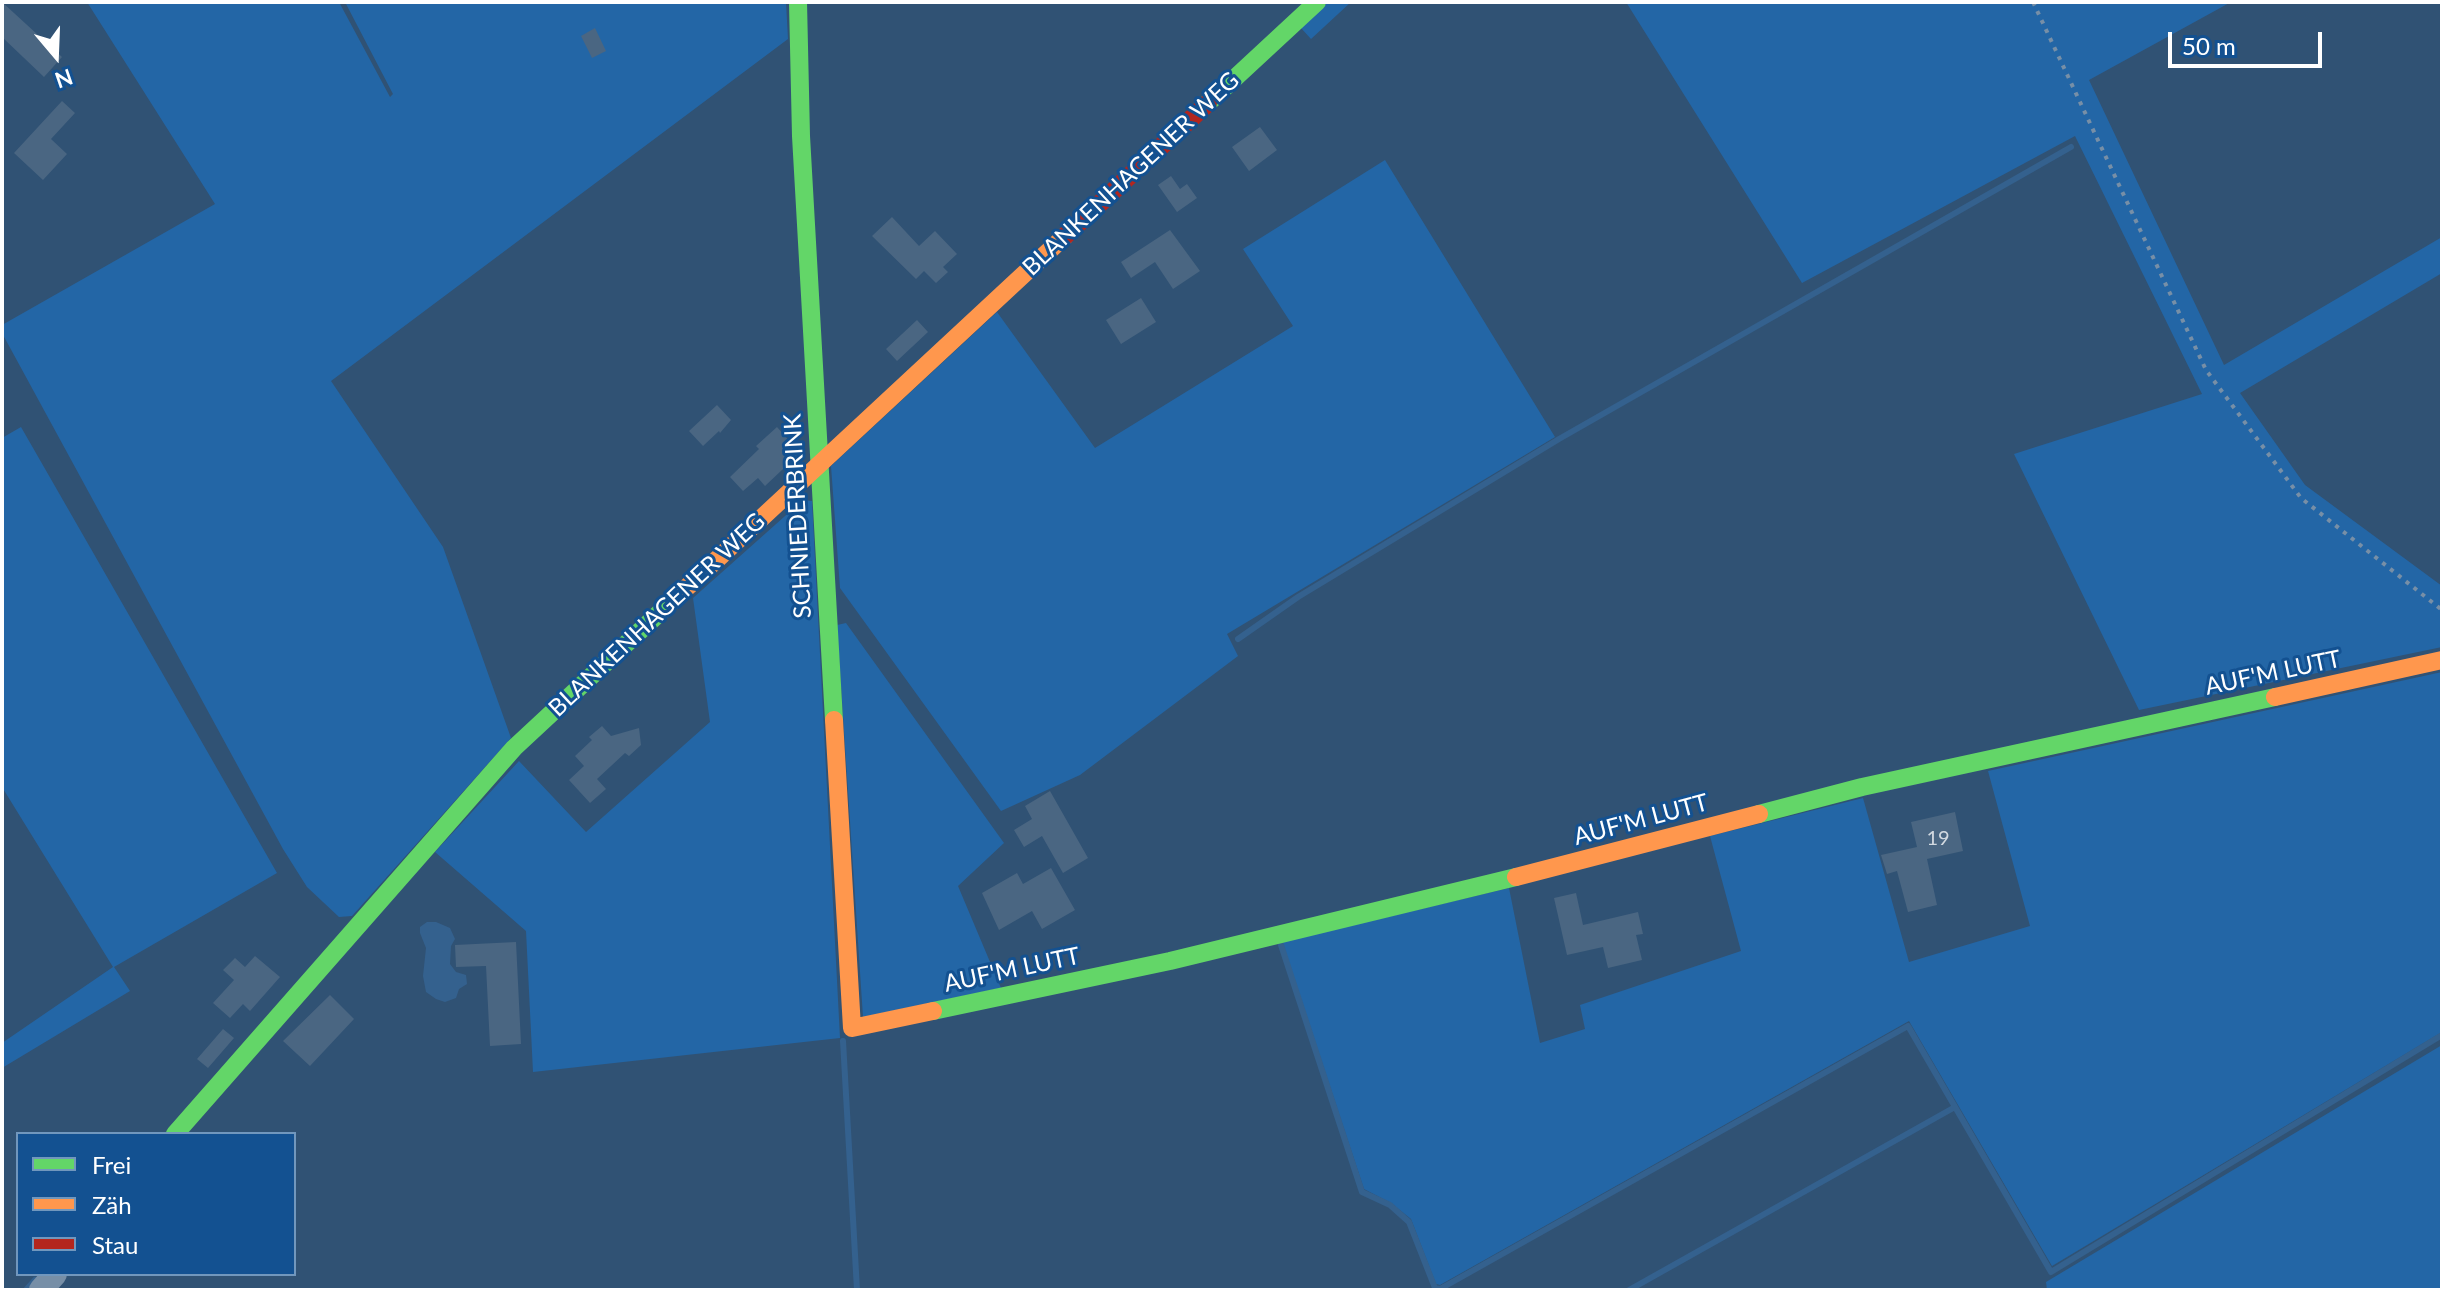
<!DOCTYPE html>
<meta charset="utf-8">
<style>
body{margin:0}
#map{position:relative;width:2444px;height:1292px;overflow:hidden;background:#305274;font-family:Lato,sans-serif}
canvas{display:block}
.frame{position:absolute;inset:0;border:4px solid #fff;pointer-events:none}
.legend{position:absolute;left:16px;top:1132px;width:280px;height:144px;box-sizing:border-box;background:#135191;border:2px solid #7197bd;margin:0;padding:10px 14px;list-style:none;font-size:24px;color:#fff}
.legend li{display:flex;align-items:center;gap:16px;height:40px}
.legend b{width:40px;border:2px solid #7197bd}
.north{position:absolute;left:16px;top:16px;width:80px;height:80px;-webkit-text-stroke:6px #135191;paint-order:stroke;rotate:161deg;font-size:22px;font-weight:700;line-height:32px;text-align:center;color:#fff}
.north::after{content:'';display:block;margin:auto;width:28px;height:36px;background:#fff;clip-path:polygon(50% 0,100% 100%,50% 72%,0 100%)}
.scale{position:absolute;left:2168px;top:32px;width:154px;height:36px;box-sizing:border-box;border:4px solid #fff;border-top:0;padding-left:10px;font-size:24px;line-height:28px;white-space:nowrap;color:#fff;-webkit-text-stroke:6px #135191;paint-order:stroke}
</style>
<div id="map">
<canvas width="2444" height="1292"></canvas>
<div class="frame"></div>
<ul class="legend">
<li><b style="height:10px;background:#63d668"></b>Frei</li>
<li><b style="height:10px;background:#ff974d"></b>Zäh</li>
<li><b style="height:10px;background:#b3261e"></b>Stau</li>
</ul>
<div class="north">N</div>
<div class="scale">50 m</div>
</div>
<script>
const g = document.querySelector('canvas').getContext('2d');
g.lineJoin = 'round';
function paint(path, color) { g.fillStyle = color; g.fill(path, 'evenodd'); }
const toPath = rows => new Path2D(rows.map(r => 'M' + r).join(''));
function stroke(path, color, width, dash) { g.strokeStyle = color; g.lineWidth = width; g.lineCap = dash ? 'butt' : 'round'; g.setLineDash(dash || []); g.stroke(path); }
function drawText(font, color, halo, rows, align = 'center') {
  g.font = font + ' Lato,sans-serif'; g.lineWidth = 6; g.setLineDash([]); g.textBaseline = 'middle'; g.strokeStyle = halo; g.fillStyle = color; for (const [text, x, y, turn = 0] of rows) {
    g.save(); g.translate(x, y); g.rotate((+turn || 0) * Math.PI / 180); g.textAlign = isNaN(turn) ? turn : align; if (halo) g.strokeText(text, 0, 0); g.fillText(text, 0, 0); g.restore();
  }
}
const green = toPath([
 [87,2,339,2,390,97,393,94,345,2,786,2,788,39,331,381,443,547,511,738,352,916,339,917,307,887,283,849,2,333,2,325,215,204],
 [1328,2,1351,2,1311,39,1301,28],
 [1626,2,2231,2,2089,80,2224,365,2442,237,2442,273,2240,393,2305,485,2442,586,2442,647,2139,710,2014,454,2202,394,2075,136,1802,283],
 [1385,160,1555,437,1227,634,1238,656,1080,775,1001,811,840,588,831,466,997,312,1095,448,1293,326,1243,249],
 [21,427,277,873,114,967,130,991,2,1068,2,1043,113,967,2,787,2,438],
 [803,500,812,501,840,1038,533,1072,526,931,435,852,519,761,586,832,710,722,693,598],
 [846,623,1004,843,958,886,1001,988,863,1017,837,625],
 [2442,672,2442,1032,2052,1266,1909,1021,1440,1285,1436,1284,1411,1219,1391,1203,1364,1189,1282,942,1509,888,1540,1043,1585,1029,1580,1005,1741,951,1710,836,1863,798,1909,962,2030,926,1988,771],
 [2442,1045,2442,1290,2047,1290,2046,1282]
]);
const water = toPath([
 [427,922,436,922,450,928,455,939,451,946,450,964,456,972,466,975,467,984,459,989,456,998,445,1002,436,999,426,992,423,976,426,948,420,933,420,927]
]);
const stream = toPath([
 [1238,639,1298,597,1559,439,2071,147],
 [1281,945,1362,1192,1390,1205,1409,1222,1435,1288,1440,1289,1908,1026,2051,1272,2442,1035],
 [843,1041,857,1290],
 [26,1290,35,1280],
 [1629,1290,1955,1107]
]);
const building = toPath([
 [2,2,62,57,44,77,2,37],
 [595,28,606,51,592,58,581,36],
 [62,101,75,113,51,139,67,154,43,180,14,153],
 [1260,127,1277,150,1249,171,1232,147],
 [1171,176,1180,189,1187,184,1197,198,1177,212,1158,185],
 [892,217,919,246,935,231,957,254,943,267,948,272,936,283,924,271,916,279,872,236],
 [1170,230,1200,271,1173,289,1155,262,1131,278,1121,262],
 [1141,298,1156,322,1121,344,1106,320],
 [917,320,928,332,897,361,886,349],
 [717,405,731,420,720,433,719,431,703,446,689,431],
 [777,427,800,453,765,486,758,478,743,491,730,477,759,449,756,446],
 [602,726,611,736,639,728,641,745,629,756,625,753,597,779,606,789,590,803,569,780,584,766,575,756,592,740,589,737],
 [1050,791,1088,858,1063,873,1042,836,1024,847,1014,830,1032,819,1025,806],
 [1955,812,1963,851,1927,859,1937,905,1908,912,1897,871,1887,874,1881,855,1917,847,1911,822],
 [1051,868,1075,910,1042,929,1032,911,999,930,982,893,1017,873,1023,884],
 [1576,893,1583,925,1638,912,1643,934,1636,935,1642,960,1608,968,1603,947,1567,955,1554,898],
 [516,942,521,1044,490,1046,486,966,456,967,455,945],
 [255,956,280,977,250,1011,243,1004,230,1018,213,1003,234,980,223,970,235,958,245,967],
 [330,995,354,1019,310,1066,283,1041],
 [223,1029,234,1038,208,1068,197,1059]
]);
const path = toPath([
 [2033,2,2206,370,2301,498,2442,610]
]);
const street = toPath([
 [41,1290,55,1274]
]);
const fast = toPath([
 [798,2,801,136,834,720],
 [1208,103,1317,2],
 [1759,814,1862,787,2275,697],
 [933,1011,1170,961,1516,877],
 [175,1134,514,748,683,591]
]);
const slow = toPath([
 [683,591,1065,236],
 [2275,697,2442,660],
 [834,720,852,1028,933,1011],
 [1516,877,1759,814]
]);
const jam = toPath([
 [1065,236,1208,103]
]);
const numberNames = [
 ["19",1938,839]
];
const streetNames = [
 ["BLANKENHAGENER WEG",1131,174,-43],
 ["SCHNIEDERBRINK",798,516,-93],
 ["BLANKENHAGENER WEG",657,615,-43],
 ["AUF'M LUTT",2273,673,-12],
 ["AUF'M LUTT",1641,820,-15],
 ["AUF'M LUTT",1012,970,-12]
];
paint(green, '#2366a6');
paint(water, '#34618e');
stroke(stream, '#34618e', 6);
paint(building, '#4a6682');
stroke(path, '#778fa7', 4, [4, 6]);
stroke(street, '#778fa7', 24);
stroke(fast, '#63d668', 18);
stroke(slow, '#ff974d', 18);
stroke(jam, '#b3261e', 18);
drawText('20px', '#d2d9e0', null, numberNames);
drawText('24px', '#fff', '#135191', streetNames);
</script>
